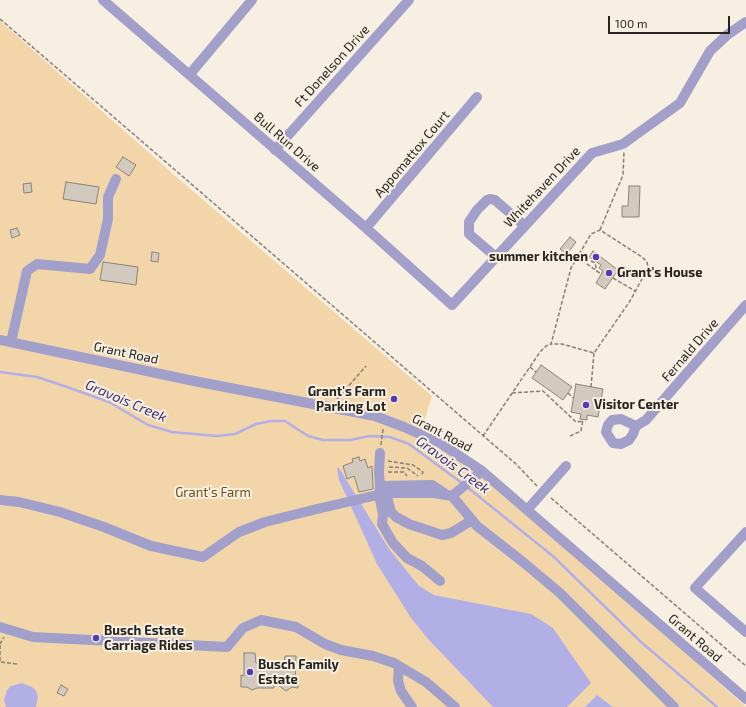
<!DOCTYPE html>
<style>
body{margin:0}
#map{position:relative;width:746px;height:707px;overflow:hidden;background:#f7efe2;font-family:"Exo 2",sans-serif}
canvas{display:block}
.scale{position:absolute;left:608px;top:16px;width:122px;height:18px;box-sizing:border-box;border:2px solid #272420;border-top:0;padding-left:5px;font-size:12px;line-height:14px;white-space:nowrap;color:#272420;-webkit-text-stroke:3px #f7efe2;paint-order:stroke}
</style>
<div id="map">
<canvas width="746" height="707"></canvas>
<div class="scale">100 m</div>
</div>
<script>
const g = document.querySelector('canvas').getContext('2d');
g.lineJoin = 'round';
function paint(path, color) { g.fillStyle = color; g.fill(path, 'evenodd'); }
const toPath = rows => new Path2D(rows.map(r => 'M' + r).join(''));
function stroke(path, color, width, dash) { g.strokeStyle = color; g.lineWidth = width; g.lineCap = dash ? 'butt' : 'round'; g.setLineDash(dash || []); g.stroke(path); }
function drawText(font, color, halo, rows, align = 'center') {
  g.font = font + ' "Exo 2",sans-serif'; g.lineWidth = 4; g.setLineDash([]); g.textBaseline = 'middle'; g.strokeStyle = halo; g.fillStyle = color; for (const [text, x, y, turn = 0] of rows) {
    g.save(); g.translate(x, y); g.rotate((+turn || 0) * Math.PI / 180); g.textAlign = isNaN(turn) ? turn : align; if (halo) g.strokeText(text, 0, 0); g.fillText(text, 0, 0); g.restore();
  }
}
const green = toPath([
 [0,21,173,174,432,396,419,438,469,466,635,608,746,707,0,707]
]);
const water = toPath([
 [337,468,339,468,389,549,419,586,434,595,531,614,553,628,591,683,567,707,493,707,429,640,411,618,377,564,339,480],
 [22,683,32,687,36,691,38,697,36,707,6,707,4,700,7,690,11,686],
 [597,695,613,707,585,707]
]);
const stream = toPath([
 [0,372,37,377,67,387,109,402,148,425,172,432,217,436,235,434,256,424,271,421,285,421,308,436,323,440,350,440,370,436,390,437,409,444,463,484],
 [467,487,554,557,641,642,717,707]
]);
const building = toPath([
 [123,157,136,165,129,176,116,167,123,157],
 [66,182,99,187,96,204,63,199,66,182],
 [31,183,32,192,24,193,23,184,31,183],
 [629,186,640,186,639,217,622,217,622,206,628,206,629,186],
 [17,228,20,235,12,238,10,230,17,228],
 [570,237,576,242,567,254,560,249,570,237],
 [593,251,618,270,605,289,596,283,603,271,599,268,601,265,589,257,593,251],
 [152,252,159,253,158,262,151,261,152,252],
 [103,262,138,267,136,285,100,280,103,262],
 [541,365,572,387,563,400,532,378,541,365],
 [576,384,603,389,598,417,587,415,587,420,580,419,581,414,571,412,576,384],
 [359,457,360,461,365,459,368,468,372,466,373,486,373,489,359,492,354,476,347,479,343,466,353,462,352,459,359,457],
 [244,653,255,653,256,663,284,663,285,656,296,656,295,677,298,677,298,688,292,687,286,691,274,682,274,688,257,688,252,690,247,687,241,687,241,675,244,676,244,653],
 [61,685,68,689,64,696,57,693,61,685]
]);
const path = toPath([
 [0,19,516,464,537,486],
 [600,230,623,175,624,152],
 [577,257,601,274],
 [591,261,595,263,597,272],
 [613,278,635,291],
 [530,367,536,372],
 [591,387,594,353],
 [512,393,543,391,576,422,583,421],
 [568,393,573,398],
 [337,399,366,366],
 [483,436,540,352,546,346,551,344,571,268,591,234,600,230,642,257,647,262,648,268,630,301,594,353,562,344,551,344],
 [570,436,581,431,583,419],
 [381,445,383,429],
 [388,461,413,465,423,472,421,476],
 [389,467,407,468,418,476],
 [388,472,404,472,407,476],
 [551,498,746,666],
 [0,644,4,637],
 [0,645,0,663],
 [1,662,17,664]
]);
const minor = toPath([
 [103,0,366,228,452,305,592,153,623,144,680,103,710,51,727,35,746,22],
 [190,74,252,0],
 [275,150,409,0],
 [366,228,477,97],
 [496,257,469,234,469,222,477,210,487,200,490,199,495,200,525,226],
 [0,340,189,380,375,416,404,427,440,443,482,471,746,699],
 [11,342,27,271,37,264,90,269,100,255,108,219,108,197,116,179],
 [621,419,636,426,633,434,629,440,621,444,613,443,606,432,608,425,612,420,621,419],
 [636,426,646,420,746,305],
 [380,486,379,472,380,453],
 [386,493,391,512,396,517,409,524,442,535,451,533,472,520],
 [452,496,482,471],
 [0,500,19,502,60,512,104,527,151,546,203,557,239,532,265,522,317,509,386,493,434,493,452,496,477,526,523,562,560,593,674,707],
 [527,510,566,466],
 [746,532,695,588,746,632],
 [440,581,422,566,407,558,393,543,382,524,383,514,379,495,380,486,432,485,444,493],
 [0,627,33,637,227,647,243,628,261,620,296,627,325,644,341,650,373,656,394,663,426,682,455,707],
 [399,666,398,681,401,691,412,707]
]);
const markers = [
 [596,257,4,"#563cb4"],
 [609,273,4,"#563cb4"],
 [394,399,4,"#563cb4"],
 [586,405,4,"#563cb4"],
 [96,638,4,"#563cb4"],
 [250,672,4,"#563cb4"]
];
const streetNames = [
 ["Ft Donelson Drive",332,66,-48],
 ["Bull Run Drive",287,142,41],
 ["Appomattox Court",412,154,-50],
 ["Whitehaven Drive",542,187,-47],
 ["Fernald Drive",690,350,-49],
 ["Grant Road",126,353,12],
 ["Grant Road",442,433,28],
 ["Grant Road",695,638,41]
];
const poiNames = [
 ["summer kitchen",588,257,"right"],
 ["Grant's House",617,273],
 ["Grant's Farm",386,392,"right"],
 ["Parking Lot",386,407,"right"],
 ["Visitor Center",594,405],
 ["Busch Estate",104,631],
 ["Carriage Rides",104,646],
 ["Busch Family",258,665],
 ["Estate",258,680]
];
const parkNames = [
 ["Grant's Farm",213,493]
];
const waterNames = [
 ["Gravois Creek",126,401,23],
 ["Gravois Creek",453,465,36]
];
paint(green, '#f2d6aa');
paint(water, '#b2afe7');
stroke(stream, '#b2afe7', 2.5);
paint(building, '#d2cabe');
stroke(building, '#8b8478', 1);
stroke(path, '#858077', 1.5, [4, 2]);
stroke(minor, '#a2a0cb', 10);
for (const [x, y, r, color] of markers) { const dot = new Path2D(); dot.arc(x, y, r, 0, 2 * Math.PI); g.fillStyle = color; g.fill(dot); stroke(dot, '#f7efe2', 1.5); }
drawText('13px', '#272420', '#f7efe2', streetNames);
drawText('bold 13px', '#272420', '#f7efe2', poiNames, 'left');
drawText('13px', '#704f10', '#f7efe2', parkNames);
drawText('italic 14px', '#3c3273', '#f7efe2', waterNames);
</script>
